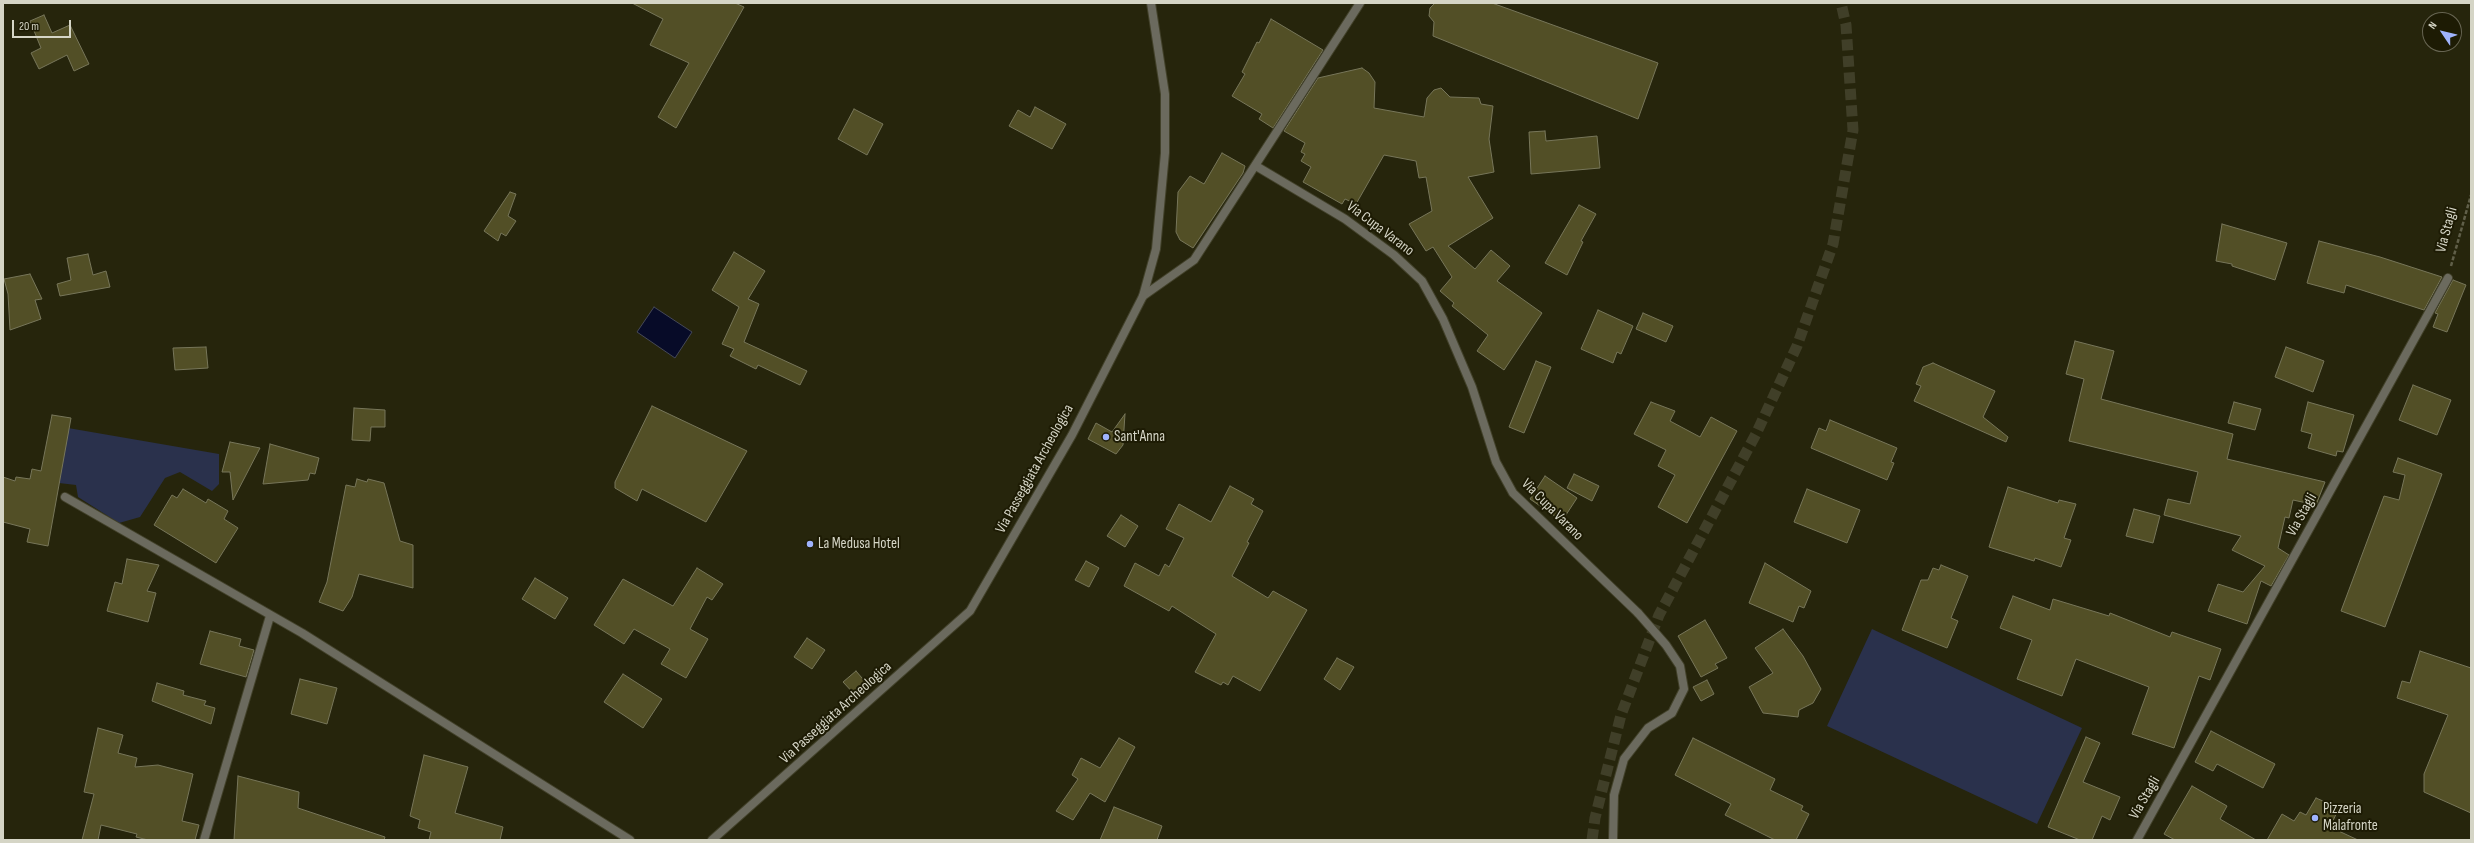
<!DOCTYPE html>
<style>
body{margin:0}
#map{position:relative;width:2474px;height:843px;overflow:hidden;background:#26250c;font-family:"Sofia Sans Condensed",sans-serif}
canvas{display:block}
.frame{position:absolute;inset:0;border:4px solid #d5d5c6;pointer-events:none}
.north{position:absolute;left:2422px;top:12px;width:40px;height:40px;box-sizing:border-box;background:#1d1b04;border:1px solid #676552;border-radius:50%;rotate:305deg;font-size:11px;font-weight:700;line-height:16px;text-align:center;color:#d5d5c6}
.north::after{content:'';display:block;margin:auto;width:14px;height:18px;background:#9fb3fd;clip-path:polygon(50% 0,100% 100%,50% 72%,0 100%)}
.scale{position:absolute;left:12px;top:20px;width:59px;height:18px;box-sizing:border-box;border:2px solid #d5d5c6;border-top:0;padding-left:5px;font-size:12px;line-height:14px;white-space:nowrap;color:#d5d5c6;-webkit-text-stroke:3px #1d1b04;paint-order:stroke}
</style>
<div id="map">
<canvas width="2474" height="843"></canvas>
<div class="frame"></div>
<div class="north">N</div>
<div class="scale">20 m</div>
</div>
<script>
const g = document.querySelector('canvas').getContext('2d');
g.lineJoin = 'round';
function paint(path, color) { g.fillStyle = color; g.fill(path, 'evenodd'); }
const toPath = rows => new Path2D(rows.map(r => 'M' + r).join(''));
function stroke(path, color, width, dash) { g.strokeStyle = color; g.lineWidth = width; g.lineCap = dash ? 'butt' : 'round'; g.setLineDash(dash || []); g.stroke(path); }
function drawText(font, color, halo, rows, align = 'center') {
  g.font = font + ' "Sofia Sans Condensed",sans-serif'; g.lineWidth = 4; g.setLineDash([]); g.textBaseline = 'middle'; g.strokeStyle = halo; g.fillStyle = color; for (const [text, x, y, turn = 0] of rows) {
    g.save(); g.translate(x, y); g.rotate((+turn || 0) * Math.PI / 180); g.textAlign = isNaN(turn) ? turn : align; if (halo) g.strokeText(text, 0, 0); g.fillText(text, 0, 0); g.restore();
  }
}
const green = toPath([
 [68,428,219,454,219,484,212,491,180,472,165,478,140,517,119,523,78,497,76,485,59,483],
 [1872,629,2082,728,2037,824,1827,726]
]);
const water = toPath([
 [654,307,692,332,675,358,637,332,654,307]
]);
const building = toPath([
 [632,3,735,3,744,7,676,128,658,117,689,63,650,45,663,19,632,3],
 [1435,3,1492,3,1658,63,1638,119,1433,36,1434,22,1429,16,1430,8,1435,3],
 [44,15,52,33,70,25,89,64,74,71,67,55,39,69,31,53,41,48,30,21,44,15],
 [1271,19,1323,50,1273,128,1259,119,1262,114,1232,96,1245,74,1242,72,1257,42,1259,43,1271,19],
 [1362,68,1369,73,1375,82,1374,108,1424,117,1427,98,1434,90,1441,88,1450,97,1479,98,1481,104,1493,106,1489,139,1494,172,1468,177,1493,218,1448,246,1475,269,1491,250,1510,266,1497,281,1542,313,1504,370,1477,351,1488,335,1452,306,1454,303,1440,291,1452,277,1433,247,1426,251,1409,224,1432,211,1426,177,1419,178,1416,161,1384,155,1356,204,1345,199,1342,204,1303,182,1311,167,1301,161,1305,154,1301,152,1305,143,1284,131,1318,78,1362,68],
 [1035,107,1066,124,1052,149,1009,126,1018,110,1030,117,1035,107],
 [854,109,883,124,867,155,838,139,854,109],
 [1545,131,1546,141,1597,136,1600,168,1531,174,1529,132,1545,131],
 [1222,153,1245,166,1243,173,1193,248,1180,240,1176,232,1178,192,1190,176,1204,184,1222,153],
 [510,192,516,194,508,216,516,221,506,236,501,233,498,241,484,231,510,192],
 [1579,205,1596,214,1581,241,1583,242,1567,275,1545,263,1579,205],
 [2222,224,2287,243,2275,280,2232,266,2232,264,2216,261,2222,224],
 [2319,241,2380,257,2442,277,2424,310,2346,285,2344,293,2307,283,2319,241],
 [734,252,765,271,748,299,759,304,744,342,807,371,800,385,758,365,756,369,730,356,734,349,722,344,739,307,712,290,734,252],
 [88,254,93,275,106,271,110,287,60,296,57,284,71,280,67,258,88,254],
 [30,274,42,299,35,300,41,319,10,330,8,294,4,279,30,274],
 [2453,280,2466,285,2447,332,2433,327,2438,314,2435,313,2453,280],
 [1598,310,1633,326,1621,354,1617,352,1613,363,1581,349,1598,310],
 [1643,313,1673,326,1666,342,1636,329,1643,313],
 [2075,341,2114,351,2101,399,2233,434,2227,459,2325,482,2316,505,2293,500,2289,518,2285,517,2278,548,2289,555,2271,586,2261,581,2247,624,2208,611,2218,584,2243,592,2265,566,2232,550,2241,536,2164,515,2168,499,2190,504,2198,472,2069,441,2084,379,2066,374,2075,341],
 [206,347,208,368,175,370,173,348,206,347],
 [2286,347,2324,361,2313,392,2275,377,2286,347],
 [1536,361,1551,367,1524,433,1509,427,1536,361],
 [1933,363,1995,391,1983,417,2008,437,2006,442,1914,401,1921,386,1916,384,1923,367,1933,363],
 [2413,385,2451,400,2437,435,2399,420,2413,385],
 [1651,402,1675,411,1670,421,1700,437,1711,417,1737,431,1687,523,1658,507,1675,475,1658,466,1666,450,1634,434,1651,402],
 [2234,402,2261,409,2255,430,2228,423,2234,402],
 [2308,402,2354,415,2343,452,2337,451,2336,456,2308,448,2312,434,2301,431,2308,402],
 [652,406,747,451,706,522,642,489,637,501,615,488,615,482,652,406],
 [354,408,385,410,385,427,371,427,370,441,352,440,354,408],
 [1125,414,1123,445,1116,454,1088,439,1096,423,1112,432,1125,414],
 [52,415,71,418,48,546,27,542,30,529,3,522,3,477,15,481,16,477,30,479,32,469,41,471,52,415],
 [1830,420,1897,448,1891,462,1894,463,1887,480,1811,448,1819,428,1826,431,1830,420],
 [230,442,260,448,233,500,230,472,222,472,230,442],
 [270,444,319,458,315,474,310,473,308,480,263,484,270,444],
 [2398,458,2442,474,2385,627,2341,611,2384,496,2399,500,2405,475,2393,472,2398,458],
 [1574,474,1599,486,1592,501,1567,488,1574,474],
 [1545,476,1577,498,1562,521,1530,499,1545,476],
 [357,479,367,482,368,479,384,483,400,541,413,545,413,588,359,574,352,597,343,611,319,602,327,582,346,485,355,487,357,479],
 [1230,486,1254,499,1251,504,1263,511,1247,542,1249,543,1232,576,1268,598,1273,591,1307,610,1260,691,1233,676,1228,685,1223,682,1221,685,1195,672,1216,634,1172,606,1169,611,1124,586,1135,563,1159,576,1165,564,1169,567,1184,538,1166,529,1179,504,1211,522,1230,486],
 [2008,487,2058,503,2059,500,2076,504,2064,538,2071,540,2061,567,2035,558,2034,561,1989,547,2008,487],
 [183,489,206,503,208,499,228,511,224,519,238,528,216,563,154,525,172,495,177,498,183,489],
 [1807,489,1860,510,1847,543,1794,522,1807,489],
 [2134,509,2160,516,2153,543,2126,536,2134,509],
 [1121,515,1138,526,1125,547,1107,536,1121,515],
 [127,559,159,565,147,591,156,593,148,622,107,611,115,582,122,584,127,559],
 [1086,561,1099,568,1089,587,1075,580,1086,561],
 [1765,563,1811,591,1804,608,1799,606,1793,622,1749,603,1765,563],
 [1941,565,1968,576,1951,618,1958,621,1947,648,1902,630,1921,580,1928,580,1933,568,1939,570,1941,565],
 [697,568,723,584,712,600,707,597,690,629,708,639,686,678,661,664,670,649,634,629,624,644,594,625,623,579,673,606,697,568],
 [535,578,568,598,555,619,522,599,535,578],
 [2013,596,2050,610,2053,599,2109,616,2110,613,2170,637,2172,632,2221,649,2210,680,2199,676,2174,748,2132,734,2149,687,2076,659,2062,696,2017,679,2032,640,2000,628,2013,596],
 [1705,620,1727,658,1715,664,1718,668,1701,677,1678,636,1705,620],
 [1783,629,1803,656,1821,689,1813,703,1799,710,1798,717,1763,713,1749,687,1773,673,1755,648,1783,629],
 [210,631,241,639,239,646,254,650,246,677,200,664,210,631],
 [807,638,825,650,812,669,794,657,807,638],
 [2420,651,2471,668,2471,813,2424,792,2424,774,2448,715,2397,698,2402,681,2410,683,2420,651],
 [1337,658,1354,667,1340,690,1324,679,1337,658],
 [856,671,868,685,856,696,843,682,856,671],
 [623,674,662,699,643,728,604,702,623,674],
 [300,679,337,688,327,724,291,714,300,679],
 [1707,680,1714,694,1701,701,1693,687,1707,680],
 [157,683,184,691,183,695,206,701,204,705,215,708,211,724,152,701,157,683],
 [98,728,123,735,118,753,137,758,135,767,158,765,193,774,182,821,199,825,195,840,148,840,136,837,137,834,101,825,98,840,82,840,94,794,84,792,98,728],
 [2211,731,2275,764,2263,788,2217,764,2213,771,2195,762,2211,731],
 [2086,737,2100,743,2083,782,2120,797,2110,820,2102,816,2092,840,2080,840,2048,827,2086,737],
 [1119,738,1135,747,1105,802,1090,793,1073,820,1056,811,1078,779,1072,775,1081,758,1100,768,1119,738],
 [1693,738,1775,779,1770,790,1803,806,1801,810,1809,814,1796,840,1775,840,1725,815,1731,804,1675,775,1693,738],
 [424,755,468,767,455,813,503,827,500,840,429,840,431,832,418,828,420,820,410,816,424,755],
 [238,776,299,792,298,808,385,837,384,840,234,840,238,776],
 [2192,786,2227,806,2220,819,2256,840,2175,840,2164,834,2192,786],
 [2316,798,2339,808,2330,827,2358,840,2267,840,2282,814,2294,821,2300,812,2306,815,2316,798],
 [1114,807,1162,826,1157,840,1100,840,1114,807]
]);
const trunkTunnel = toPath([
 [1592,840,1595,818,1621,715,1659,615,1756,434,1797,346,1833,244,1853,130,1846,25,1841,3]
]);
const path = toPath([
 [2451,266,2471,195]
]);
const service = toPath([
 [1256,166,1345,219,1394,255,1422,281,1443,319,1472,387,1496,462,1513,493,1638,613]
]);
const minor = toPath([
 [1143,296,1194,260,1360,3],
 [65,497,302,633,630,840],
 [204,840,270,616],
 [1613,840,1614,795,1624,759,1648,728,1672,713,1684,689,1680,666,1666,645,1638,613],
 [2137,840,2448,278]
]);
const tertiary = toPath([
 [712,840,970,611,1072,435,1143,296,1156,249,1165,153,1165,94,1151,3]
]);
const markers = [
 [1106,437,4,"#9fb3fd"],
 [810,544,4,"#9fb3fd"],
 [2315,818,4,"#9fb3fd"]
];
const streetNames = [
 ["Via Cupa Varano",1380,229,37],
 ["Via Stagli",2447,230,-75],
 ["Via Passeggiata Archeologica",1035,469,-61],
 ["Via Cupa Varano",1552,510,45],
 ["Via Stagli",2302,515,-61],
 ["Via Passeggiata Archeologica",836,713,-42],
 ["Via Stagli",2145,798,-60]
];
const poiNames = [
 ["Sant'Anna",1114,437],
 ["La Medusa Hotel",818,544],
 ["Pizzeria",2323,809],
 ["Malafronte",2323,826]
];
paint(green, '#2a314c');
paint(water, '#070b28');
stroke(water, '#454857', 1);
paint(building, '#524f26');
stroke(building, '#77765a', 1);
stroke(trunkTunnel, '#403f28', 11, [11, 5.5]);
stroke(service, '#42412a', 10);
stroke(minor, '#42412a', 10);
stroke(tertiary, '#42412a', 10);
stroke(path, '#605f49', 2.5, [4, 2]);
stroke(service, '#6b6a5e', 8);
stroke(minor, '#6b6a5e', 8);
stroke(tertiary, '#6b6a5e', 8);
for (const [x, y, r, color] of markers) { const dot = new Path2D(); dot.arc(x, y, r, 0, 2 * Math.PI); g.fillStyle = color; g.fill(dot); stroke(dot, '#1d1b04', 1.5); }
drawText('15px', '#d5d5c6', '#1d1b04', streetNames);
drawText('15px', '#d5d5c6', '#1d1b04', poiNames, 'left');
</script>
